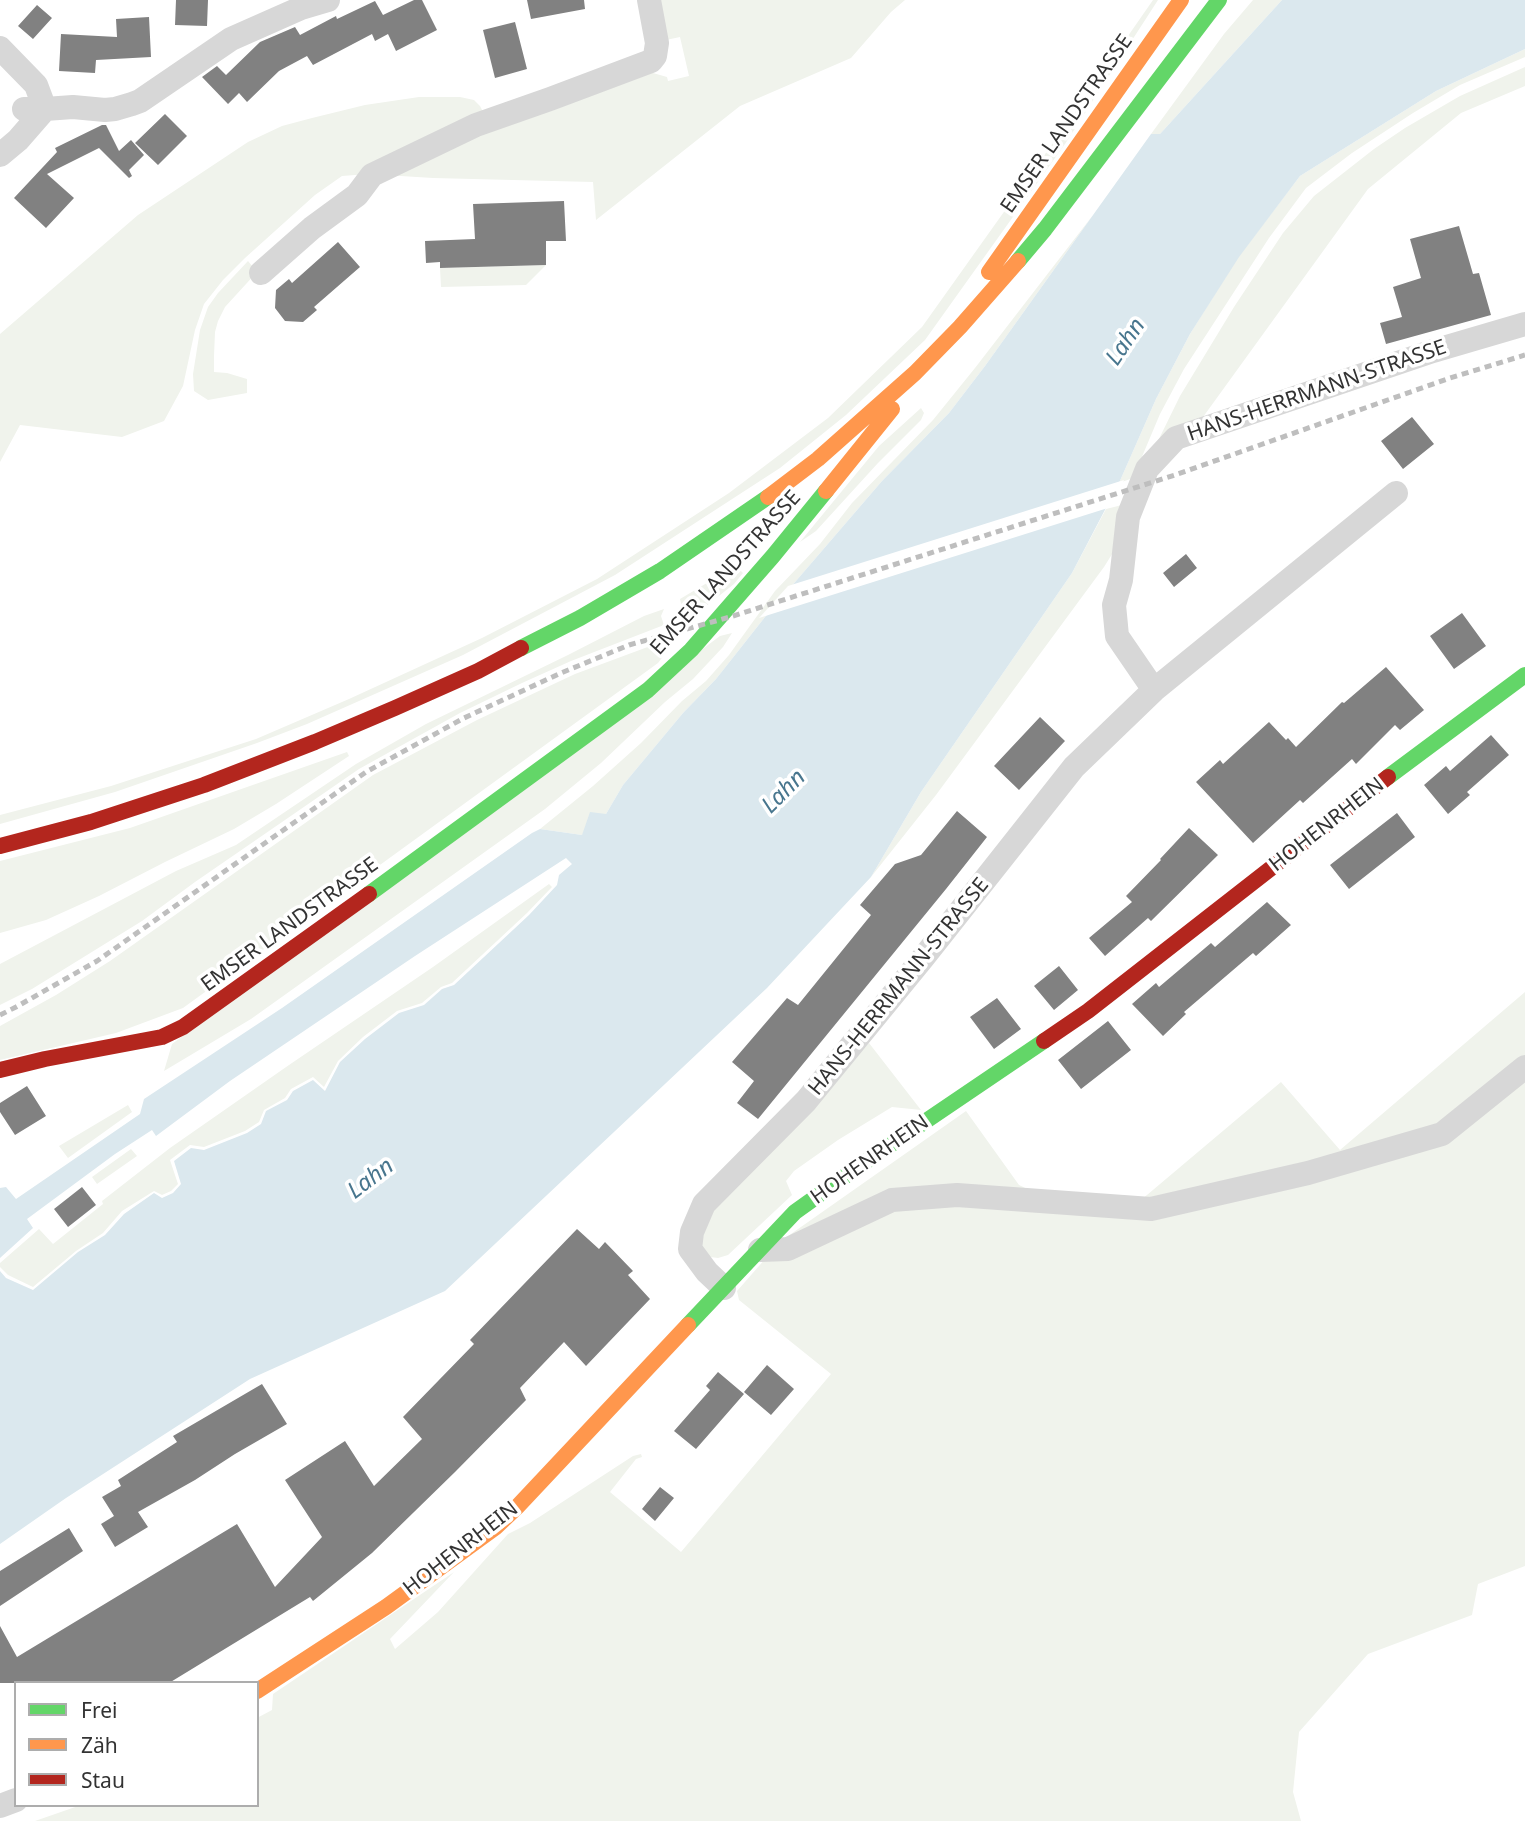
<!DOCTYPE html>
<meta charset="utf-8">
<style>
body{margin:0}
#map{position:relative;width:1525px;height:1821px;overflow:hidden;background:#fff;font-family:"Noto Sans",sans-serif}
canvas{display:block}
.legend{position:absolute;left:14px;top:1681px;width:245px;height:126px;box-sizing:border-box;background:#fff;border:2px solid #adadad;margin:0;padding:9px 12px;list-style:none;font-size:21px;color:#333}
.legend li{display:flex;align-items:center;gap:14px;height:35px}
.legend b{width:35px;border:2px solid #adadad}
</style>
<div id="map">
<canvas width="1525" height="1821"></canvas>
<ul class="legend">
<li><b style="height:9px;background:#63d668"></b>Frei</li>
<li><b style="height:9px;background:#ff974d"></b>Zäh</li>
<li><b style="height:9px;background:#b3261e"></b>Stau</li>
</ul>
</div>
<script>
const g = document.querySelector('canvas').getContext('2d');
g.lineJoin = 'round';
function paint(path, color) { g.fillStyle = color; g.fill(path, 'evenodd'); }
const toPath = rows => new Path2D(rows.map(r => 'M' + r).join(''));
function stroke(path, color, width, dash) { g.strokeStyle = color; g.lineWidth = width; g.lineCap = dash ? 'butt' : 'round'; g.setLineDash(dash || []); g.stroke(path); }
function drawText(font, color, halo, rows, align = 'center') {
  g.font = font + ' "Noto Sans",sans-serif'; g.lineWidth = 7; g.setLineDash([]); g.textBaseline = 'middle'; g.strokeStyle = halo; g.fillStyle = color; for (const [text, x, y, turn = 0] of rows) {
    g.save(); g.translate(x, y); g.rotate((+turn || 0) * Math.PI / 180); g.textAlign = isNaN(turn) ? turn : align; if (halo) g.strokeText(text, 0, 0); g.fillText(text, 0, 0); g.restore();
  }
}
const green = toPath([
 [657,0,905,0,891,12,851,58,740,106,596,220,593,182,433,178,368,174,342,176,315,195,245,258,223,280,204,304,195,330,183,386,164,421,122,437,20,425,0,462,0,334,138,215,248,142,282,126,312,118,365,105,419,97,460,97,474,100,480,106,484,114,646,71,667,77,668,81,689,76,680,37,666,40],
 [1153,0,1158,0,1065,144,925,340,846,415,780,468,615,575,463,655,307,724,257,743,115,792,0,824,0,815,111,786,256,739,349,699,482,638,597,579,729,493,828,418,922,327,1080,105],
 [1253,0,1282,0,1160,134,1151,134,1224,34],
 [1525,49,1525,57,1460,85,1413,113,1352,153,1306,188,1269,238,1184,369,1160,414,1133,478,1119,483,1156,399,1190,334,1238,257,1300,176,1436,91],
 [1525,67,1525,86,1461,113,1368,189,1198,424,1156,445,1180,396,1234,307,1283,233,1314,196,1374,149,1405,128,1460,96],
 [1093,215,985,366,949,413,882,481,765,617,716,679,683,713,623,785,606,814,582,835,540,829,593,786,641,743,682,701,706,681,729,655,775,591,820,544,852,503,933,420,975,368],
 [248,261,257,272,225,307,218,321,215,332,214,356,214,372,227,373,247,379,247,393,208,400,194,391,193,374,200,330,208,307,218,293],
 [546,265,526,285,441,287,440,268],
 [921,408,924,413,921,420,878,463,816,531,800,542,879,446],
 [1122,505,1114,551,1104,567,936,795,871,877,921,792,1072,573,1106,509],
 [737,567,743,573,734,584,700,611,684,616,680,599,732,568],
 [664,609,661,616,664,625,571,661,522,683,460,713,359,769,195,882,142,921,32,989,0,1005,0,964,176,871,236,845,356,764,426,724,568,655,644,616],
 [732,633,723,647,693,679,665,702,601,763,545,809,251,1019,164,1071,172,1044,720,636],
 [653,645,654,652,671,646,658,663,183,1008,116,1033,0,1060,0,1026,56,995,110,961,373,775,477,720,575,674],
 [347,752,349,756,276,804,234,829,165,862,99,896,46,920,0,933,0,861,130,828],
 [549,884,552,887,527,913,452,983,441,987,422,1003,397,1011,363,1037,338,1061,324,1087,313,1077,291,1089,285,1098,264,1110,259,1122,245,1131,204,1147,190,1145,170,1160,178,1184,171,1191,162,1195,154,1191,122,1211,103,1233,76,1251,33,1287,8,1275,0,1267,0,1263,39,1229,53,1244,103,1204,102,1201,170,1148,289,1065,433,967],
 [1525,992,1525,1566,1478,1584,1472,1615,1368,1654,1299,1732,1293,1792,1301,1821,35,1821,81,1805,257,1805,257,1718,272,1710,273,1694,454,1572,390,1639,395,1649,438,1612,508,1534,530,1523,633,1456,641,1454,642,1457,636,1459,610,1492,681,1552,831,1374,739,1300,737,1291,781,1241,966,1111,1019,1185,1071,1210,1128,1211,1281,1082,1340,1150],
 [869,1043,921,1110,892,1107,838,1140,794,1171,786,1181,792,1195,728,1255,718,1258,710,1257,700,1246,706,1220,721,1198],
 [128,1105,132,1112,68,1158,59,1146],
 [131,1149,137,1156,97,1184,92,1177]
]);
const water = toPath([
 [1282,0,1525,0,1525,49,1436,91,1300,176,1239,257,1190,334,1156,399,1119,483,1072,573,921,792,871,877,767,988,445,1291,250,1379,66,1498,0,1544,0,1271,6,1278,33,1290,78,1252,105,1235,124,1214,154,1193,162,1198,173,1193,181,1184,174,1161,191,1148,204,1150,247,1133,261,1124,266,1111,287,1100,293,1091,313,1080,325,1091,340,1062,365,1039,399,1013,424,1005,442,989,454,985,529,915,557,885,559,875,572,864,566,858,415,956,230,1081,156,1136,152,1130,115,1154,27,1219,33,1228,0,1258,0,1188,6,1187,16,1199,140,1114,144,1099,282,1008,532,833,540,829,582,835,590,812,606,814,623,785,683,713,716,679,765,617,882,481,949,413,985,366,1151,134,1160,134]
]);
const pier = toPath([
 [1124,480,1111,507,759,618,788,586]
]);
const building = toPath([
 [176,0,208,0,207,26,175,25],
 [414,0,422,0,437,30,396,51,388,34,375,41,372,34,313,65,307,56,279,71,247,102,239,93,228,104,202,77,217,66,226,75,260,42,295,27,300,35,336,16,337,19,375,1,383,15],
 [527,0,584,0,585,9,531,19],
 [37,5,52,18,33,39,18,26],
 [149,17,151,57,96,60,95,73,59,71,61,34,117,37,116,19],
 [515,22,527,69,495,78,483,30],
 [165,114,187,136,158,165,135,143],
 [102,125,106,125,119,151,131,140,144,155,129,170,132,176,129,178,99,148,47,174,74,198,46,228,14,198,57,152,55,148],
 [564,201,566,241,546,241,546,265,440,268,440,262,426,263,425,241,475,239,473,204],
 [1459,226,1473,274,1479,273,1491,315,1386,344,1380,323,1402,317,1393,287,1421,278,1410,239],
 [338,242,360,267,314,307,317,310,303,322,285,321,275,308,276,290,289,279,292,283],
 [1412,417,1434,444,1403,469,1381,441],
 [1186,554,1197,568,1174,587,1163,573],
 [1462,613,1486,646,1454,669,1430,636],
 [1386,667,1424,710,1400,730,1395,725,1356,764,1352,759,1303,803,1300,800,1253,843,1196,782,1220,760,1223,764,1269,722,1286,740,1288,738,1296,747,1342,702,1344,703],
 [1040,717,1065,741,1019,790,994,766],
 [1491,735,1509,755,1467,792,1470,795,1448,814,1424,785,1446,766,1450,771],
 [957,811,987,837,946,889,758,1119,737,1103,754,1081,732,1062,787,998,798,1005,871,915,860,905,895,864,921,855],
 [1397,813,1415,837,1349,889,1330,865],
 [1189,828,1218,855,1151,921,1148,918,1105,956,1089,938,1132,902,1126,896,1161,860,1160,859],
 [1267,902,1291,925,1256,956,1253,953,1184,1012,1186,1014,1163,1036,1132,1004,1156,983,1159,987,1211,943,1215,947],
 [1059,966,1078,990,1054,1010,1034,986],
 [997,998,1021,1029,994,1049,970,1017],
 [1108,1021,1131,1050,1081,1089,1058,1060],
 [27,1086,46,1116,15,1135,0,1112,0,1103],
 [82,1187,96,1205,68,1227,54,1209],
 [577,1229,599,1249,605,1242,633,1271,628,1275,650,1299,586,1366,564,1342,520,1388,526,1400,455,1472,372,1553,313,1601,310,1597,169,1683,0,1683,0,1626,17,1657,237,1524,275,1587,322,1537,285,1480,345,1441,374,1486,422,1439,403,1417,474,1344,470,1340],
 [767,1365,794,1389,771,1415,744,1392],
 [718,1372,744,1394,696,1449,674,1431,710,1390,706,1386],
 [262,1384,287,1424,235,1454,195,1480,138,1512,148,1527,115,1547,101,1524,114,1516,102,1497,121,1486,118,1480,177,1442,173,1436],
 [660,1487,674,1498,655,1521,642,1509],
 [69,1528,83,1551,0,1606,0,1571]
]);
const street = toPath([
 [0,48,36,85,45,109],
 [24,109,45,109,73,107,105,110,115,109,132,104,140,101,231,39,301,8,328,0],
 [0,155,18,140,45,109],
 [261,273,312,228,357,195,372,175,476,125,550,99,651,61,655,56,657,43,649,0],
 [1154,690,1396,493],
 [760,1250,788,1249,892,1200,957,1195,1151,1209,1308,1173,1442,1134,1525,1067],
 [724,1288,707,1272,690,1249,692,1232,704,1204,806,1101,923,958,1074,767,1154,690,1117,636,1114,605,1121,580,1128,517,1147,469,1176,438,1433,351,1525,324],
 [0,1806,16,1800]
]);
const fast = toPath([
 [1018,261,1045,229,1219,0],
 [521,648,580,618,660,571,768,497],
 [1388,777,1525,675],
 [369,894,648,690,691,650,773,556,826,491],
 [688,1325,795,1212,858,1167,1044,1041]
]);
const slow = toPath([
 [989,272,1181,0],
 [826,491,892,409],
 [768,497,818,459,915,373,960,327,1018,261],
 [257,1691,386,1607,496,1527,517,1507,688,1325]
]);
const jam = toPath([
 [0,846,91,822,204,785,315,742,395,708,478,671,521,648],
 [1044,1041,1088,1011,1388,777],
 [0,1070,45,1059,162,1037,183,1027,369,894]
]);
const rail = toPath([
 [0,1015,16,1007,97,961,366,772,464,718,561,673,629,645,730,617,1175,475,1450,378,1525,355]
]);
const streetNames = [
 ["EMSER LANDSTRASSE",1067,124,-55],
 ["HANS-HERRMANN-STRASSE",1317,391,-19],
 ["EMSER LANDSTRASSE",726,573,-48],
 ["HOHENRHEIN",1327,825,-38],
 ["EMSER LANDSTRASSE",290,925,-36],
 ["HANS-HERRMANN-STRASSE",899,987,-51],
 ["HOHENRHEIN",870,1160,-35],
 ["HOHENRHEIN",461,1549,-38]
];
const waterNames = [
 ["Lahn",1126,342,-56],
 ["Lahn",784,792,-45],
 ["Lahn",371,1179,-37]
];
paint(green, '#f0f3ec');
paint(water, '#dbe8ee');
paint(pier, '#fff');
paint(building, '#818181');
stroke(street, '#d7d7d7', 24);
stroke(fast, '#63d668', 16);
stroke(slow, '#ff974d', 16);
stroke(jam, '#b3261e', 16);
stroke(rail, '#bebebe', 5, [7, 5]);
drawText('21px', '#333', '#fff', streetNames);
drawText('italic 23px', '#48768e', '#fff', waterNames);
</script>
